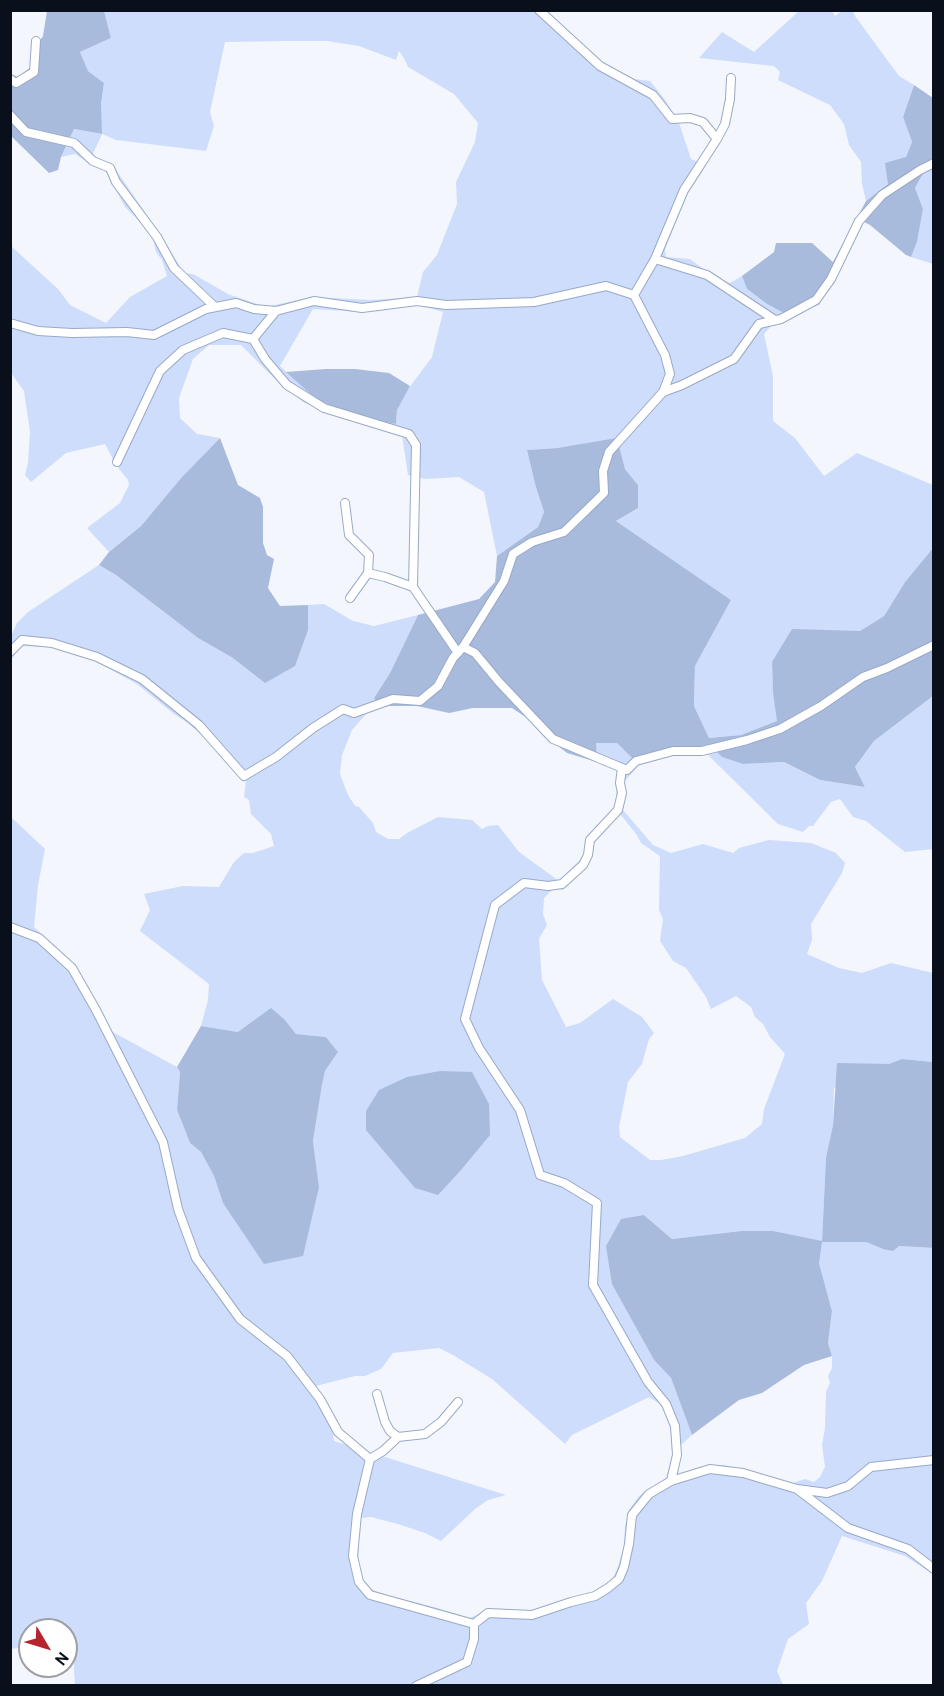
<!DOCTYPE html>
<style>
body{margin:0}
#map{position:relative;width:944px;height:1696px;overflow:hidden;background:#f3f6fd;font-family:Overpass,sans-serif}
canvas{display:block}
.frame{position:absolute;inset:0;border:12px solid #0a101b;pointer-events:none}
.north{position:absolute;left:18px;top:1618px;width:60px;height:60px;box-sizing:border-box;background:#fff;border:2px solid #9d9fa4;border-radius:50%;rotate:128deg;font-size:16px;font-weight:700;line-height:24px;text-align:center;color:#0a101b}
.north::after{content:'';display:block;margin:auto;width:21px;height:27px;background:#b6252e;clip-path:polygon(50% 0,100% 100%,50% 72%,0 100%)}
</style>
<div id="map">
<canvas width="944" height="1696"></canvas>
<div class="frame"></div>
<div class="north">N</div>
</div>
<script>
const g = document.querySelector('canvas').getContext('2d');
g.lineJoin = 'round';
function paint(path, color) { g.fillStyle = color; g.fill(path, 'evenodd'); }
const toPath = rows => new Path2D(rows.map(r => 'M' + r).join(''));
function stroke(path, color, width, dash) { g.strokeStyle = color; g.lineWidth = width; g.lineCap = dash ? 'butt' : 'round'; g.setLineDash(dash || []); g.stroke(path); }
const green = toPath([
 [104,11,545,11,602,62,634,79,650,81,666,101,679,123,691,159,706,166,687,195,665,249,666,257,690,259,718,280,730,283,742,276,747,289,767,304,791,317,773,324,764,334,773,376,773,421,795,438,824,476,857,453,933,485,933,548,905,582,884,616,860,631,831,631,772,662,773,693,778,721,741,735,709,738,694,706,695,666,731,600,616,521,638,508,638,485,625,469,617,439,557,448,527,450,535,484,544,512,538,527,497,556,484,492,459,477,425,479,408,475,402,435,334,415,303,402,273,377,241,345,209,345,193,359,179,398,180,418,197,434,220,438,181,478,141,526,109,552,87,528,120,503,129,485,128,480,116,465,105,444,66,453,31,482,25,475,28,463,30,432,24,391,11,373,11,246,58,289,70,305,106,323,130,297,167,276,162,260,156,252,152,234,125,207,105,170,93,166,75,154,61,157,74,129,101,134,101,104,104,83,88,71,80,52,111,38],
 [286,41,327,41,359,46,396,60,399,51,405,60,408,67,454,94,478,123,475,142,456,182,457,204,437,255,423,272,417,297,371,300,311,297,266,307,228,294,193,274,184,273,164,240,114,167,95,160,92,156,102,134,116,140,206,151,214,126,210,112,225,42],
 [418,305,443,312,432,357,403,396,397,410,396,424,317,400,280,366,313,309,362,312],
 [799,11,832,11,835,16,842,11,853,11,855,16,899,76,914,85,903,117,912,142,906,157,888,184,866,201,862,184,861,162,849,145,844,124,830,105,778,80,780,72,774,66,699,58,722,32,754,52],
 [933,156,933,264,911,257,917,242,923,209,915,188],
 [99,565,116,575,198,638,233,658,308,630,308,605,324,604,353,621,374,626,418,615,390,673,374,698,380,708,367,713,352,730,342,755,340,774,348,795,355,806,359,807,373,823,376,832,388,839,399,839,407,833,438,817,472,820,482,829,488,826,498,825,519,852,559,881,583,857,586,839,615,807,619,771,597,762,595,743,617,743,639,765,624,782,626,791,623,810,653,845,671,853,703,844,733,853,739,848,769,840,811,843,836,853,845,863,842,873,811,924,812,940,807,954,839,968,862,973,891,963,933,973,933,1062,902,1059,834,1088,833,1125,826,1157,822,1241,866,1242,883,1249,898,1246,933,1248,933,1574,905,1556,842,1536,822,1581,806,1603,809,1624,788,1639,777,1671,783,1685,75,1686,73,1654,66,1652,66,1630,30,1630,30,1646,11,1649,11,817,45,849,38,885,34,927,68,959,103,1014,109,1030,177,1067,180,1072,177,1110,190,1143,201,1152,214,1176,223,1203,319,1187,313,1141,322,1085,325,1071,338,1052,326,1037,296,1034,285,1020,238,1032,201,1026,208,1000,209,984,140,931,150,910,144,894,183,886,219,887,234,862,244,853,253,853,274,846,271,834,251,814,249,800,244,797,246,781,210,743,188,723,174,714,137,684,90,658,52,647,21,646,11,660,11,636,17,623,28,612],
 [620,814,637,835,641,843,660,856,659,910,663,919,660,941,673,961,686,968,706,997,711,1009,736,996,751,1007,755,1017,763,1024,770,1037,785,1054,764,1109,762,1124,745,1138,683,1156,661,1160,650,1160,620,1137,619,1127,628,1082,642,1064,649,1039,654,1033,642,1017,613,999,580,1023,566,1027,542,980,539,939,547,925,543,914,544,898,553,889,563,890,583,870,592,856,592,842],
 [644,1215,672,1239,741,1231,773,1231,819,1263,832,1311,828,1343,832,1356,832,1368,828,1376,830,1383,826,1392,825,1428,822,1445,825,1467,820,1477,814,1482,805,1479,793,1483,766,1475,724,1465,704,1466,678,1474,681,1445,692,1435,671,1378,654,1360,634,1323],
 [439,1348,453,1355,492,1379,565,1444,572,1435,649,1397,660,1404,669,1418,673,1452,666,1478,639,1496,629,1510,625,1526,624,1548,617,1569,612,1580,593,1593,568,1599,533,1611,487,1610,470,1618,434,1607,386,1595,368,1588,359,1574,358,1538,361,1518,371,1517,398,1524,425,1533,441,1541,475,1509,488,1500,506,1495,334,1441,332,1428,308,1388,355,1376,365,1376,381,1369,393,1353],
 [933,696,933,849,905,852,866,821,853,817,840,799,831,802,813,826,809,826,803,832,778,824,708,755,713,748,743,764,784,762,820,780,865,787,855,767,874,741]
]);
const forest = toPath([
 [47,11,104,11,111,38,80,52,88,71,104,83,101,104,102,134,74,129,61,157,58,170,49,173,11,136,10,74,18,77,32,66,34,49,43,36],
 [914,85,933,98,933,156,915,188,923,209,917,242,911,257,906,255,870,225,864,222,852,243,836,278,820,299,820,304,791,317,767,304,747,289,742,276,774,252,776,243,812,243,833,262,866,201,888,184,885,163,906,157,912,142,903,117],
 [326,369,355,369,389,373,410,386,397,410,396,424,369,419,317,400,286,372],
 [220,438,238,485,260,498,263,507,263,543,267,555,274,559,268,588,280,606,308,605,308,630,295,666,265,683,233,658,198,638,116,575,99,565,109,552,141,526,181,478],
 [617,438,625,469,638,485,638,508,616,521,731,600,695,666,694,706,709,738,741,735,777,721,773,693,772,662,792,629,860,631,884,616,905,582,933,548,933,696,874,741,855,767,865,787,820,780,784,762,743,764,722,757,713,748,708,755,672,756,639,765,617,743,596,743,597,762,567,753,545,736,536,724,512,708,473,708,449,713,417,706,389,706,380,708,374,698,390,673,418,615,479,599,495,582,497,556,538,527,544,512,535,484,527,450,557,448],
 [271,1008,285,1020,296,1034,326,1037,338,1052,325,1071,322,1085,313,1141,319,1187,303,1256,264,1264,223,1203,214,1176,201,1152,190,1143,177,1110,180,1072,177,1067,201,1026,238,1032],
 [902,1059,933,1062,933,1248,899,1246,893,1251,883,1249,866,1242,822,1242,819,1263,832,1311,828,1343,832,1356,804,1365,762,1393,739,1400,692,1435,671,1378,654,1360,612,1284,606,1246,621,1219,644,1215,672,1239,741,1231,773,1231,822,1241,826,1157,833,1125,837,1063,889,1064],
 [440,1071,472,1072,489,1104,490,1135,461,1170,438,1195,415,1188,366,1130,366,1111,379,1090,407,1077]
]);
const street = toPath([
 [539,10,600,66,653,95,672,119,690,118,703,122,717,139,684,190,655,259,634,295,665,355,670,374,663,392],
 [10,79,16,83,34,72,36,41],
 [10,115,26,132,74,143,93,161,110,168,116,182,157,237,174,268,215,307],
 [717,139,725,124,730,99,731,78],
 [655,259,707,275,775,320],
 [10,323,38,331,72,333,127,332,154,335,206,309,236,303,254,309,276,311,314,301,362,308,417,301,446,305,534,302,606,286,634,295],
 [253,339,265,359,287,385,324,408,409,434,416,445,413,587],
 [117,462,160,371,183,350,223,333,253,339,276,311],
 [345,503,349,535,369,555,368,573,350,598],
 [368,573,385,577,413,587,458,653],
 [463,647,475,653,499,682,553,739,627,770,636,761,673,751,702,751,747,740,780,729,821,706,863,677,887,668,934,645],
 [10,652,22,640,52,643,97,657,142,679,199,725,244,776,276,757,313,728,343,709,354,713,393,699,420,701,438,686,453,658,463,647,504,581,513,554,532,542,564,532,604,493,603,471,609,452,663,392,682,385,734,359,759,324,781,319,816,300,831,279,859,221,882,195,920,170,934,163],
 [622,768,620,783,622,793,618,810,590,840,588,855,583,865,562,884,548,886,524,883,495,905,465,1019,479,1048,520,1110,540,1175,564,1183,597,1203,593,1285,648,1382,666,1404,675,1426,677,1455,671,1481],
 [10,927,39,938,72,968,96,1010,163,1142,178,1209,196,1258,240,1319,287,1356,320,1399,338,1432,370,1459,357,1514,353,1556,359,1582,370,1595,474,1624,474,1639,467,1662,416,1686],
 [398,1437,425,1434,441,1422,458,1402],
 [370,1459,383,1451,398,1437,390,1431,385,1422,377,1394],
 [797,1489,848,1528,908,1549,934,1569],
 [474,1624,488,1613,532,1615,571,1602,595,1596,608,1588,619,1579,624,1567,629,1544,632,1515,649,1494,671,1481,710,1469,743,1473,797,1489,827,1493,848,1486,871,1467,934,1460]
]);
paint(green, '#cdddfb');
paint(forest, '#a9bbdd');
stroke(street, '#98a9c7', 10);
stroke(street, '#fff', 8);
</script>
